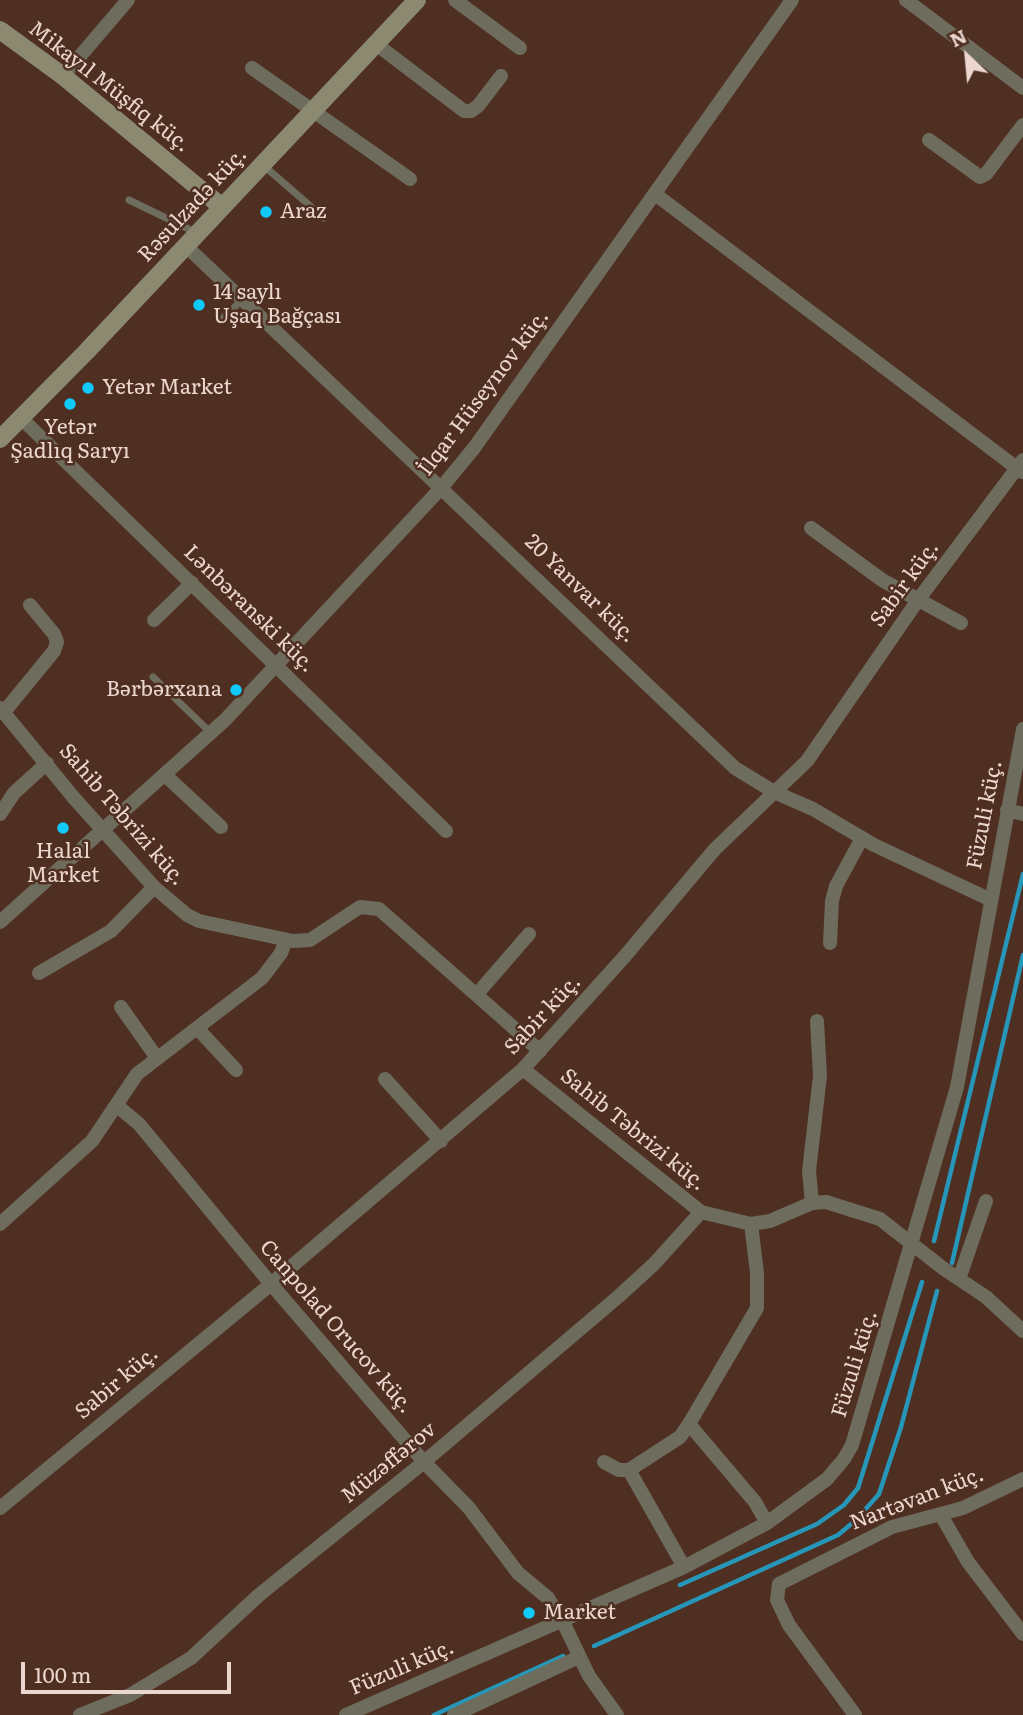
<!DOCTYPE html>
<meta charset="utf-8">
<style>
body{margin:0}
#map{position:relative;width:1023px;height:1715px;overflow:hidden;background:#4f2f21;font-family:Literata,serif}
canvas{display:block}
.north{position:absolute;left:932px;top:21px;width:70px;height:70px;-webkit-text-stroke:5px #4f2f21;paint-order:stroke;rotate:334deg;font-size:19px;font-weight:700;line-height:28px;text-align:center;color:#ecd7cf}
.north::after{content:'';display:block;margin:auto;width:24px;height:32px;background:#ecd7cf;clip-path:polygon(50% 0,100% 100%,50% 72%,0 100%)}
.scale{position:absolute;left:21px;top:1662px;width:210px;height:32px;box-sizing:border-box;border:4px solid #ecd7cf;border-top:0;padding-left:9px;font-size:21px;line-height:24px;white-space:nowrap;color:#ecd7cf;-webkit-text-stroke:5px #4f2f21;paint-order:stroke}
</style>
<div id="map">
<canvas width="1023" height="1715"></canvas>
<div class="north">N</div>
<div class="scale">100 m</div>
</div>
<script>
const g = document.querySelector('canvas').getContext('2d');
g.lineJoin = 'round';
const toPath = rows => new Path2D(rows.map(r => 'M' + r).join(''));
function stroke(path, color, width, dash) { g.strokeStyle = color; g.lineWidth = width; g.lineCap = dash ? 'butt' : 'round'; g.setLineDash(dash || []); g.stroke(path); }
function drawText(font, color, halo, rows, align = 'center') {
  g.font = font + ' Literata,serif'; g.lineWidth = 5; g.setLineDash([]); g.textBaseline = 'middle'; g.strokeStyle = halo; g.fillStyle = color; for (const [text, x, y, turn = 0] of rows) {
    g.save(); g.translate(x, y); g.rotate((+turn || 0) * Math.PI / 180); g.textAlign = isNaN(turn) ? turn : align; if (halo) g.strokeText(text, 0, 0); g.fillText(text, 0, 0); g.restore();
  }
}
const stream = toPath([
 [934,1241,1023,874],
 [952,1263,1023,955],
 [680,1585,817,1524,844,1505,858,1488,922,1282],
 [594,1646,838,1535,856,1520,879,1494,901,1427,937,1291],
 [434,1715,563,1656]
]);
const lane = toPath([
 [263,165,324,218],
 [129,200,197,233],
 [220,321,242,300],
 [153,677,211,733]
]);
const street = toPath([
 [455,0,520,48],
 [906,0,1023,88],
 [376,44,464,111,471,111,478,106,501,76],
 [252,68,410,179],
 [63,76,128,0],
 [929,140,980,177,986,174,1023,125],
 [655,194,1022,472],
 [186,246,735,768,774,792,813,809,874,845,989,899],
 [21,418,446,831],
 [811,528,882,580,961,623],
 [154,620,192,583],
 [0,708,74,798,154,887,187,915,199,921,293,941,310,940,360,907,379,909,540,1051],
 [4,712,54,651,57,642,54,634,30,605],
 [165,775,221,827],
 [1007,810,1023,814],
 [0,814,14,793,47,763],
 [0,922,225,720,442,487,474,448,792,0],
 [830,943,832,901,836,886,862,838],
 [39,973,111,931,154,887],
 [477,994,529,934],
 [121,1007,157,1058],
 [197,1028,236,1070],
 [523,1069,701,1212,751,1224,770,1221,812,1203,826,1202,880,1219,944,1269,986,1297,1023,1331],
 [385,1079,441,1141],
 [116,1105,139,1124,271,1284,424,1462,469,1508,518,1573,548,1598,563,1622,589,1676,617,1715],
 [812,1203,809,1171,820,1076,817,1021],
 [0,1224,92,1141,137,1074,262,978,281,953,286,940],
 [959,1279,986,1201],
 [689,1424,755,1502,767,1523],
 [604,1462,619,1470,629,1470,680,1437,689,1424,757,1308,757,1273,751,1224],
 [629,1470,684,1567],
 [0,1508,271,1284,523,1069,625,956,715,849,807,761,918,600,1023,460],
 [941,1515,968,1562,1023,1634],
 [80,1715,130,1695,191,1658,259,1595,424,1462,619,1296,654,1264,701,1212],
 [346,1715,684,1567,767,1523,827,1479,844,1459,852,1445,957,1087,1023,729],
 [454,1715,579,1657],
 [855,1715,789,1625,777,1600,779,1584,892,1527,963,1508,1023,1479]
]);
const secondary = toPath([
 [0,30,63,76,222,207],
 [0,439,87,351,417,0]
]);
const markers = [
 [266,212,7,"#10cafa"],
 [199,305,7,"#10cafa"],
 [88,388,7,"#10cafa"],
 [70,404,7,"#10cafa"],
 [236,690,7,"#10cafa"],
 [63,828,7,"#10cafa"],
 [529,1613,7,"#10cafa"]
];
const streetNames = [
 ["Mikayıl Müşfiq küç.",109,87,38],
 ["Rəsulzadə küç.",193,205,-47],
 ["İlqar Hüseynov küç.",484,393,-53],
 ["Sabir küç.",905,584,-54],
 ["20 Yanvar küç.",580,589,44],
 ["Lənbəranski küç.",249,609,44],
 ["Sahib Təbrizi küç.",122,815,49],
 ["Füzuli küç.",985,815,-79],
 ["Sabir küç.",543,1015,-47],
 ["Sahib Təbrizi küç.",633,1130,39],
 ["Canpolad Orucov küç.",336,1327,49],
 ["Füzuli küç.",855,1364,-73],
 ["Sabir küç.",117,1383,-40],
 ["Müzəffərov",389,1463,-39],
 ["Nartəvan küç.",917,1499,-21],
 ["Füzuli küç.",402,1668,-23]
];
const poiNames = [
 ["Araz",280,212],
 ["14 saylı",213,293],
 ["Uşaq Bağçası",213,317],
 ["Yetər Market",102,388],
 ["Yetər",70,428,"center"],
 ["Şadlıq Saryı",70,452,"center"],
 ["Bərbərxana",222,690,"right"],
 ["Halal",63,852,"center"],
 ["Market",63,876,"center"],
 ["Market",543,1613]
];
stroke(stream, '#2797b9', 4.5);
stroke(lane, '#6d6c5d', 7);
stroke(street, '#6d6c5d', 14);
stroke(secondary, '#8b8970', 18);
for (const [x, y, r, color] of markers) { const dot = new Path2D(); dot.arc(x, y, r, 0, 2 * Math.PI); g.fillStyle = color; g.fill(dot); stroke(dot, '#4f2f21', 2.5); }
drawText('21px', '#ecd7cf', '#4f2f21', streetNames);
drawText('21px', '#ecd7cf', '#4f2f21', poiNames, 'left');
</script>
